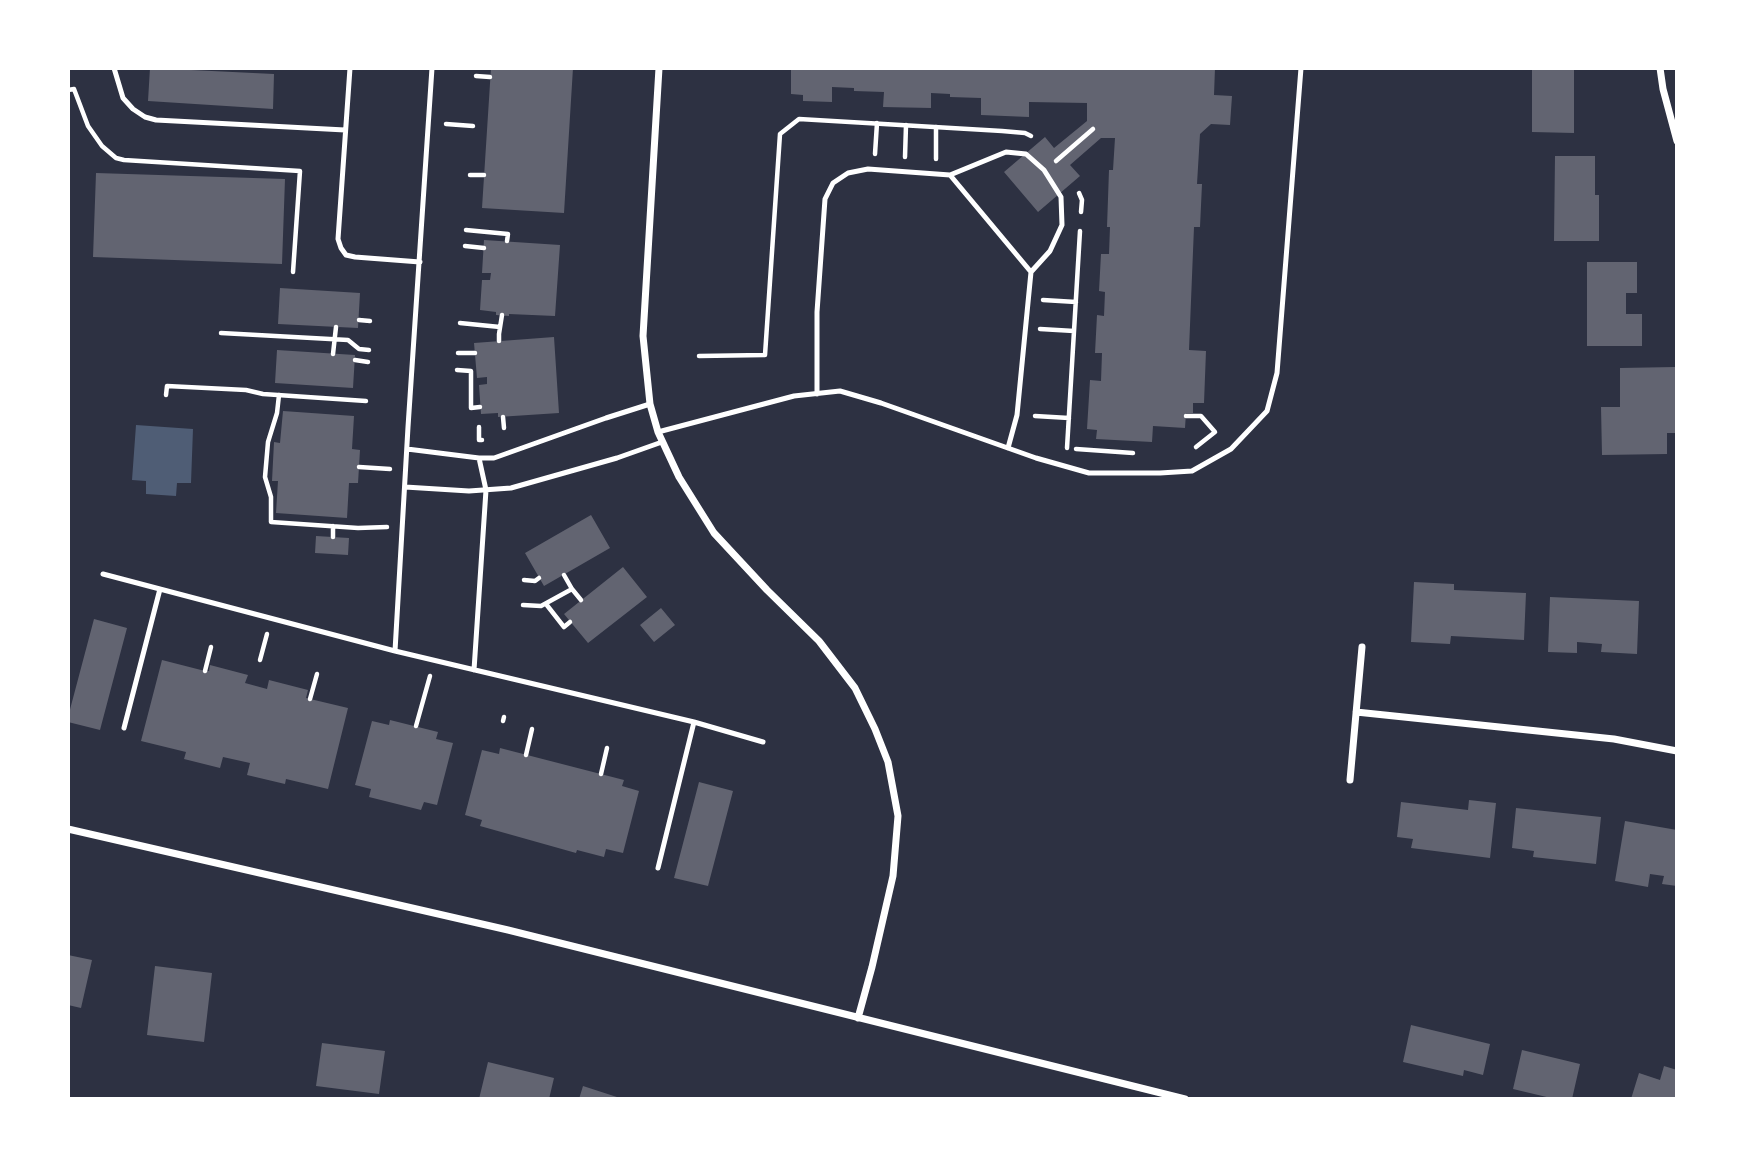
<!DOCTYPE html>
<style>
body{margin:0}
#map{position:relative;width:1745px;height:1167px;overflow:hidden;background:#2d3142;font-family:"PT Sans",sans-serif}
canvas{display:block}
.frame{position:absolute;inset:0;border:70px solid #fff;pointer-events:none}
</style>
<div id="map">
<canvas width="1745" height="1167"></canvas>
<div class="frame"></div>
</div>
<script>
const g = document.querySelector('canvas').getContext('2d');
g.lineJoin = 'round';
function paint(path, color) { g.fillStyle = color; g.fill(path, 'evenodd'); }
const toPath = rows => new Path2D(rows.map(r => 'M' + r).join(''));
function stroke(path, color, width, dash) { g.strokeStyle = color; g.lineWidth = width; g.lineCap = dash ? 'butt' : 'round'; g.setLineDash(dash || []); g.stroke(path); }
const water = toPath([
 [136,425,193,429,191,483,177,483,176,496,146,494,146,481,132,480]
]);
const building = toPath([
 [150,68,274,74,273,109,148,101],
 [491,68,573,68,564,213,482,208],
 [791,68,1215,68,1214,95,1232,96,1230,125,1211,124,1200,134,1197,184,1202,184,1200,227,1194,227,1189,350,1206,351,1204,403,1193,403,1193,413,1186,413,1185,428,1153,426,1152,442,1096,439,1097,430,1087,429,1090,380,1101,381,1102,353,1095,353,1097,315,1104,316,1105,292,1099,291,1101,254,1109,254,1110,227,1107,227,1109,170,1113,170,1115,138,1101,138,1070,165,1080,176,1038,212,1004,172,1045,137,1054,148,1087,121,1087,103,1029,102,1029,117,981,115,981,98,950,97,950,94,931,93,931,108,883,107,884,92,854,91,854,88,832,87,832,102,803,101,803,95,791,94],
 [1532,68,1574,68,1574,133,1532,132],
 [1555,156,1595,156,1595,195,1599,195,1599,241,1554,241],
 [96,173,285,179,282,264,93,257],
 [484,240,560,245,555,316,509,314,509,316,496,315,496,312,480,310,482,280,490,280,491,273,482,273],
 [1587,262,1637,262,1637,293,1626,293,1626,314,1642,314,1642,346,1587,346],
 [280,288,360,293,358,328,278,324],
 [554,337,559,413,498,417,498,413,481,414,479,385,487,384,487,377,477,378,474,343],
 [277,350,355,355,353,388,275,383],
 [1675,367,1676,433,1667,433,1667,454,1602,455,1601,407,1620,407,1620,368],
 [283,411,354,416,352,449,360,450,359,467,358,483,349,483,347,518,276,513,278,481,272,481,274,442,280,443],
 [591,515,610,548,544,586,525,553],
 [316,536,349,538,348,555,315,553],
 [623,567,647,597,588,643,564,614],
 [1414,582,1454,584,1454,590,1526,593,1524,640,1451,636,1450,644,1411,642],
 [1550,597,1639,601,1637,654,1601,652,1602,644,1577,642,1577,653,1548,652],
 [661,608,675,625,654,642,640,625],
 [94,619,127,628,100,730,68,722,68,717],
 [162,660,205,671,209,671,210,665,248,675,245,683,267,689,269,680,308,690,306,698,348,708,328,789,286,779,285,784,247,775,250,763,223,757,220,768,184,759,186,752,141,741],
 [390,720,438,732,436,739,453,743,437,805,424,802,421,810,369,797,371,789,355,785,372,721,389,725],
 [500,748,624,780,622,786,639,791,623,853,606,849,604,857,577,850,576,853,480,826,482,820,465,815,482,750,499,754],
 [699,782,733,791,708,886,674,878],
 [1469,800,1496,803,1490,858,1411,848,1413,839,1397,837,1401,802,1468,810],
 [1516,808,1601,817,1596,864,1533,857,1534,851,1512,848],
 [1625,821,1677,830,1677,886,1662,884,1664,876,1650,874,1648,887,1615,881],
 [68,955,92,960,81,1008,68,1005],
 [155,966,212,973,204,1042,147,1035],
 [1411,1025,1490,1044,1483,1075,1464,1070,1463,1076,1403,1062],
 [322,1043,385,1051,379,1094,316,1086],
 [1522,1050,1580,1064,1572,1099,1555,1099,1513,1089],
 [488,1062,554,1078,549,1099,479,1099],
 [1664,1066,1677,1070,1677,1099,1631,1099,1639,1073,1660,1080],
 [583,1086,620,1098,620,1099,579,1099]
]);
const path = toPath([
 [476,76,490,77],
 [68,90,74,89,88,126,102,146,116,158,124,160,300,171,293,272],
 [446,124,473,126],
 [875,154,877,123],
 [905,157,906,125],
 [936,159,936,127],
 [1056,161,1093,129],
 [470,175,484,175],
 [1079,193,1082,200,1081,212],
 [466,230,508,234,507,241],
 [465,246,484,248],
 [1043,300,1076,302],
 [359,320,370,321],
 [460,323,500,327],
 [1040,329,1074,331],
 [221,333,348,340,359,349,369,350],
 [499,341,499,334,502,315],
 [458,353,475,353],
 [333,354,336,327],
 [699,356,765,355,780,134,799,119,1002,131,1025,133,1031,136],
 [355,360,368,362],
 [457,370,471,371,471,408,480,407],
 [166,395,167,386,246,390,263,394,366,401],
 [279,395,277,413,268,442,265,477,271,497,271,522,358,528,387,527],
 [1035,416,1069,418],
 [1186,416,1201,416,1215,432,1196,447],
 [503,417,504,428],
 [479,427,479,440,482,440],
 [1067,448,1080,231],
 [1076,449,1133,453],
 [359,467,390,469],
 [333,537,333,526],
 [564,575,572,589,581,600],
 [524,580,535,581,539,578],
 [546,604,564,627,570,622],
 [523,605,541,606,572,589],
 [260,660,267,634],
 [205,671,211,647],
 [310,699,317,674],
 [503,721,504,717],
 [416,726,430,676],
 [526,755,532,729],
 [601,774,607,748]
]);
const service = toPath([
 [114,68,123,98,133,109,145,117,156,120,345,130],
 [350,68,338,239,341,248,346,255,355,257,420,262],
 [950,175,1006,152,1026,154,1044,170,1061,197,1062,225,1050,251,1031,272],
 [817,394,817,312,825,199,833,183,848,173,868,169,950,175,1031,272,1017,415,1008,448],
 [658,432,794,396,840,391,881,403,1036,458,1089,473,1160,473,1192,471,1231,449,1267,411,1277,373,1301,68],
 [407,449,479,458,494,458,606,418,650,404],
 [405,487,469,491,511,488,617,458,662,442],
 [103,574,395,651,694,722,763,742],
 [395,651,408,427,432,68],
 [474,670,486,490,479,458],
 [124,728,160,589],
 [658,868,694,722]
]);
const minor = toPath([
 [659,68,643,336,650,404,658,432,679,477,714,533,767,590,819,641,855,688,875,729,888,762,898,816,893,876,872,967,858,1018],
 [1660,68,1663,89,1677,141],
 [1356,712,1614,739,1677,751],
 [1350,780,1362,647],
 [68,829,508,930,1185,1099]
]);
paint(water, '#4f5d75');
paint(building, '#626471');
stroke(path, '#fff', 4.5);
stroke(service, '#fff', 5);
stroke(minor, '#fff', 7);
</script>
